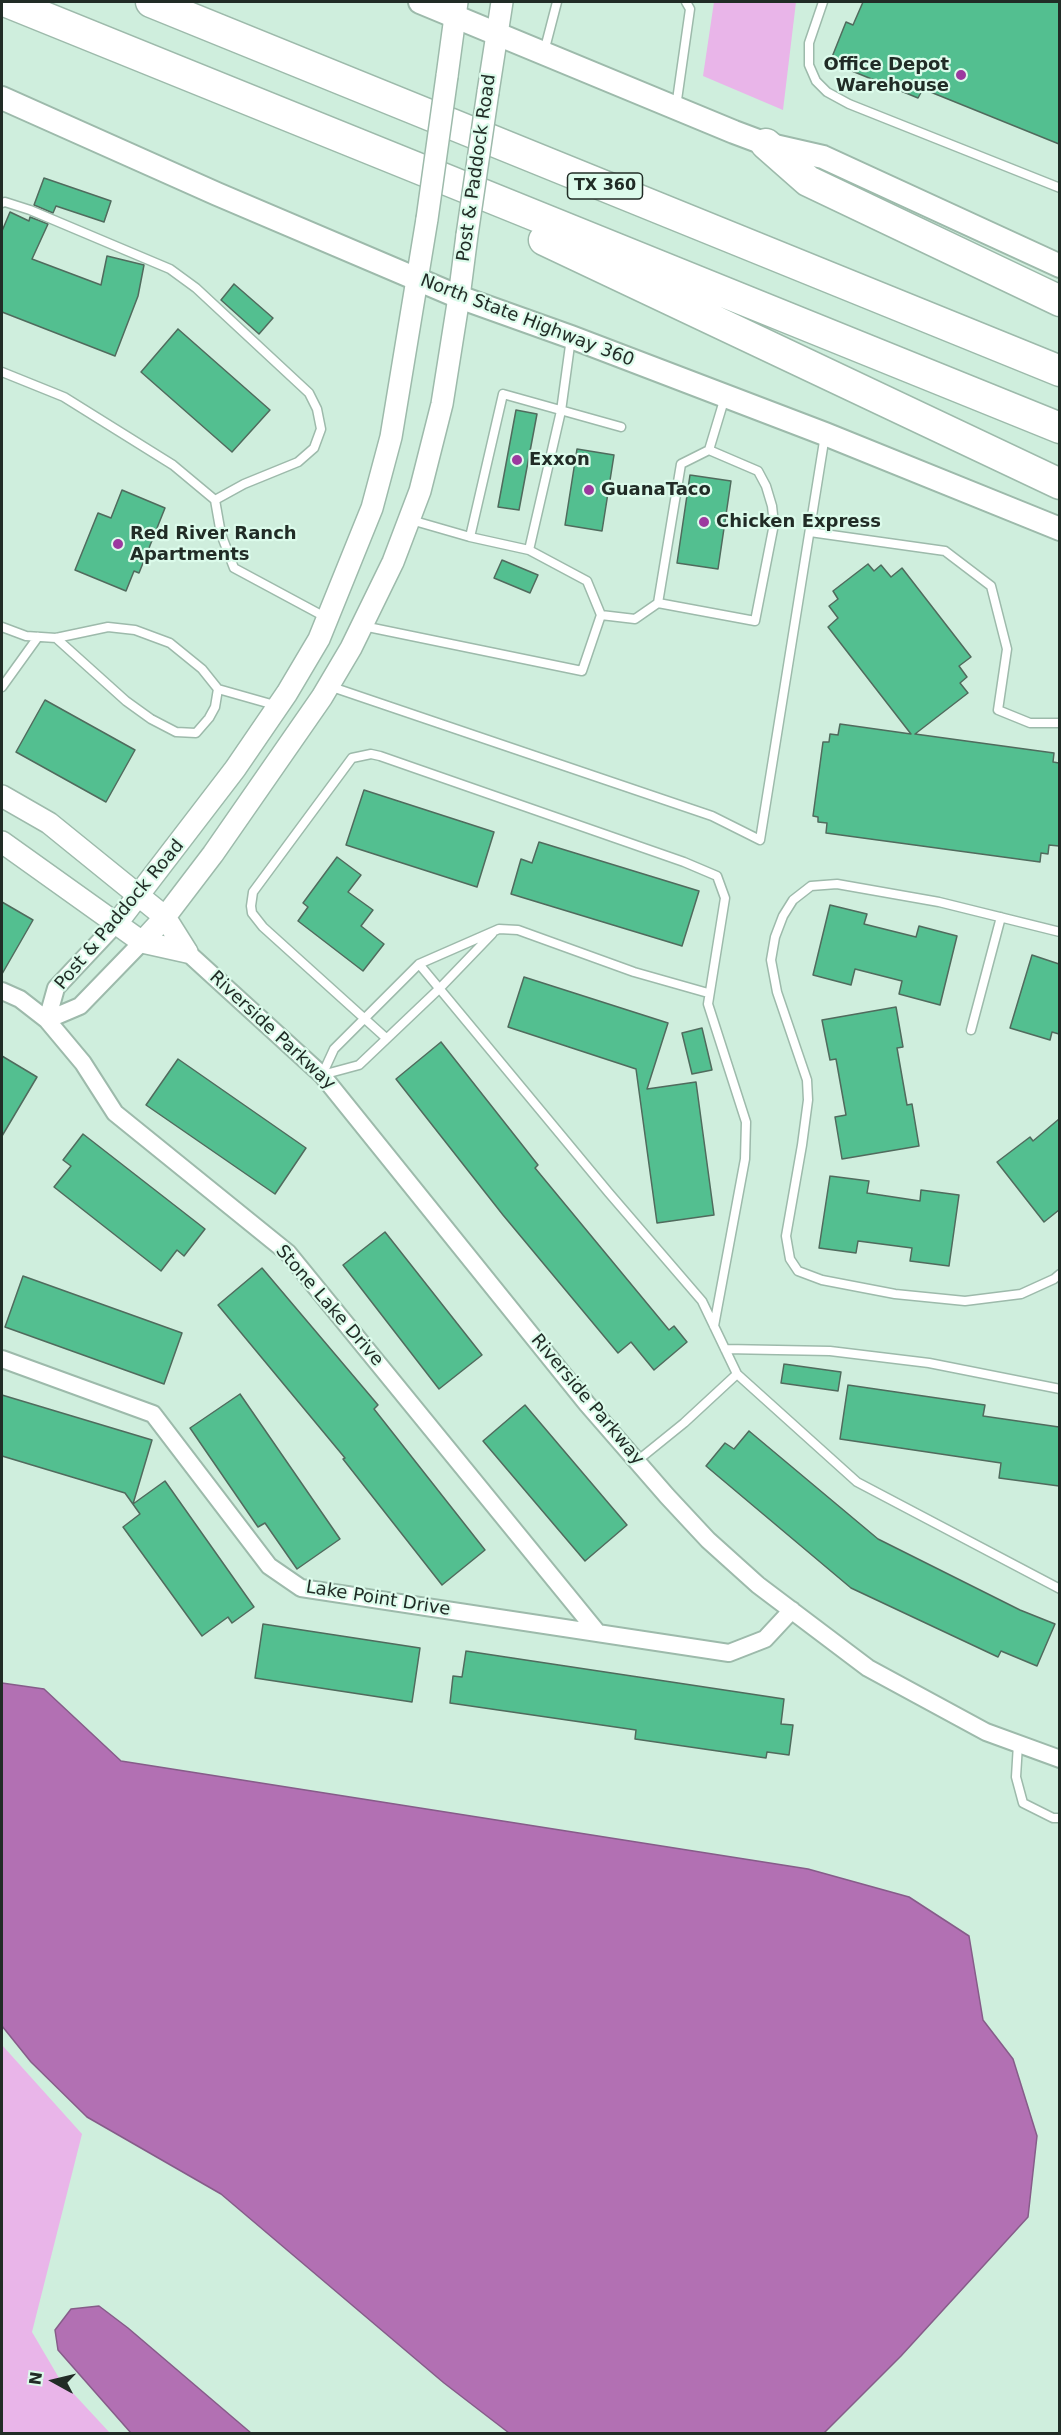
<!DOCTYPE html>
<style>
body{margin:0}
#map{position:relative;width:1061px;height:2435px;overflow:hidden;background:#cfeedd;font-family:"DejaVu Sans",sans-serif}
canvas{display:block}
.frame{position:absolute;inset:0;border:3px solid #212c26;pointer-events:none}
.north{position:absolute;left:24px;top:2351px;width:60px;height:60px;-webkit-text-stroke:4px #dcfbeb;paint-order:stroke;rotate:278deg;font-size:16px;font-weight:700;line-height:24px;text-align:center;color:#212c26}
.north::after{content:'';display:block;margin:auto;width:21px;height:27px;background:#212c26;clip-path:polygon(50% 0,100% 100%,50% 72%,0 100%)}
</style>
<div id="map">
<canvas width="1061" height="2435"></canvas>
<div class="frame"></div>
<div class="north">N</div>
</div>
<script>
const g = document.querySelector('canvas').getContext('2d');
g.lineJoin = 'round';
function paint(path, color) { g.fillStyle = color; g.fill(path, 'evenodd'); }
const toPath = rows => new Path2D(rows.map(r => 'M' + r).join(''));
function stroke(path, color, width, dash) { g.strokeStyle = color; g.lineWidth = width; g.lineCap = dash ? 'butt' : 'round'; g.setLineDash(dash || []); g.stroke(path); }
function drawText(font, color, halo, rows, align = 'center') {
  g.font = font + ' "DejaVu Sans",sans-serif'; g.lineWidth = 4.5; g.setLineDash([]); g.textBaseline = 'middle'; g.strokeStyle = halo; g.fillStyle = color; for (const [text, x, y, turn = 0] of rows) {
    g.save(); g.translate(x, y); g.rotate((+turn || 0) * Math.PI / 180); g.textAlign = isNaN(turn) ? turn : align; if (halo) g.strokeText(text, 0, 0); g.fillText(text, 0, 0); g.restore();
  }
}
const green = toPath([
 [714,2,796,2,783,110,703,76],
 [2,2045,82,2134,32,2332,59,2378,110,2433,2,2433]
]);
const water = toPath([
 [2,1683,44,1689,121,1761,808,1869,909,1897,969,1936,983,2020,1013,2059,1037,2136,1028,2217,901,2356,824,2433,509,2433,444,2383,221,2194,87,2117,31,2062,2,2026,2,1683],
 [99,2306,128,2328,251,2433,131,2433,58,2350,55,2330,71,2309,99,2306]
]);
const building = toPath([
 [863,2,1059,2,1059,144,923,89,918,98,830,62,846,22,853,25,863,2],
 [44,178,111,201,104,222,56,206,53,213,34,205,44,178],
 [10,212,29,221,30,217,48,224,32,259,101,285,107,256,144,265,138,296,115,356,2,312,2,231,10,212],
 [234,284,273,318,259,334,221,300,234,284],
 [178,329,270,410,232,452,141,372,178,329],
 [516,410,537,414,519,510,498,507,516,410],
 [577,449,614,455,602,531,565,525,577,449],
 [690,475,731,481,718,569,677,563,690,475],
 [122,490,165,508,139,573,134,571,126,591,75,570,98,513,111,518,122,490],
 [502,560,538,575,530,593,494,578,502,560],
 [868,564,874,571,881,565,891,577,902,568,971,657,959,666,967,677,960,683,968,693,915,734,1054,753,1053,762,1059,763,1059,846,1049,845,1048,854,1041,853,1040,862,826,833,827,823,818,822,818,817,813,816,823,742,829,742,830,734,838,735,840,724,911,734,828,627,838,618,829,606,838,599,833,591,868,564],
 [45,700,135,750,106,802,16,752,45,700],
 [364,790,494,832,477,887,346,845,364,790],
 [539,842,699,891,682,946,511,894,521,859,532,863,539,842],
 [337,857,361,875,348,892,373,910,361,926,384,944,363,971,298,921,308,907,303,903,337,857],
 [2,902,33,920,2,974,2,902],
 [830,905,867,914,864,924,916,937,919,926,957,936,940,1005,899,994,902,981,855,969,851,985,813,975,830,905],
 [1032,955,1059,964,1059,1034,1052,1032,1050,1040,1010,1028,1032,955],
 [524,977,668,1023,647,1089,696,1082,714,1215,657,1223,636,1069,508,1027,524,977],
 [896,1007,903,1047,897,1048,907,1105,912,1104,919,1146,842,1159,835,1117,846,1115,836,1059,830,1060,822,1020,896,1007],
 [702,1028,712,1070,692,1074,682,1033,702,1028],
 [441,1042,538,1165,535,1168,669,1330,674,1326,687,1342,654,1370,631,1342,618,1353,503,1215,396,1079,441,1042],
 [2,1056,37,1077,2,1136,2,1056],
 [178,1059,306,1148,275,1194,146,1105,178,1059],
 [1059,1119,1059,1210,1044,1222,997,1162,1030,1137,1033,1141,1059,1119],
 [83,1134,205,1229,184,1256,177,1250,161,1271,54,1187,71,1166,63,1160,83,1134],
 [830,1176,869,1181,867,1193,920,1201,921,1190,959,1195,949,1266,910,1261,912,1248,858,1241,856,1253,819,1248,830,1176],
 [385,1232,482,1355,439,1389,343,1265,385,1232],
 [262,1268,378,1405,374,1409,485,1550,442,1585,343,1459,345,1458,218,1305,262,1268],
 [23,1276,182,1333,164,1384,5,1327,23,1276],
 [784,1364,841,1372,838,1391,781,1383,784,1364],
 [848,1385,985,1405,983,1416,1059,1427,1059,1486,999,1478,1001,1463,840,1439,848,1385],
 [240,1394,340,1539,297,1569,265,1523,258,1527,190,1428,240,1394],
 [2,1395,152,1440,133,1504,165,1481,254,1607,232,1623,228,1617,202,1636,123,1527,140,1514,125,1493,2,1456,2,1395],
 [525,1405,627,1525,585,1561,483,1441,525,1405],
 [749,1431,878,1539,1020,1610,1055,1624,1037,1666,1001,1651,998,1657,851,1588,706,1466,725,1443,734,1449,749,1431],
 [263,1624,420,1648,412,1702,255,1678,263,1624],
 [466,1651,784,1699,781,1724,793,1725,789,1755,767,1752,766,1758,635,1739,636,1730,450,1703,453,1676,462,1677,466,1651]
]);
const service = toPath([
 [823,2,809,43,809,65,816,81,827,92,849,104,1060,188],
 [544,52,557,2],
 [676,107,690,9,686,2],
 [2,203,5,202,30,210,170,269,196,288,309,393,317,409,321,429,314,448,298,462,244,484,215,500],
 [2,372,64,397,173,465,215,500,221,534,234,568,327,618],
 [411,520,470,537,529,550,587,581,601,615],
 [810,532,945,551,991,586,1007,649,998,710,1030,723,1060,723],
 [470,537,503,394,621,427],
 [529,550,561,411,571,338],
 [658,603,755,621,774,524,772,506,766,486,758,471,709,450],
 [363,626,582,671,601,615,635,619,658,603,681,464,709,450,725,397],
 [2,627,26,636,56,638,108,627,135,630,170,643,202,669,218,689,278,706],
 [56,638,126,701,151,719,176,732,196,733,209,718,215,707,218,689],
 [329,686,712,816,760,840,825,435],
 [2,687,38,637],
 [1060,932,939,902,837,884,811,886,793,900,783,916,775,937,771,960,777,992,807,1080,808,1100,802,1145,786,1236,790,1259,798,1271,822,1280,895,1294,965,1301,1021,1294,1054,1279,1060,1274],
 [419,964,609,1193,702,1301,737,1374,857,1482,1060,1589],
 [971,1030,1001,917],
 [386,1038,263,927,252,913,251,906,253,892,352,758,371,754,380,756,684,862,717,876,725,898,708,1004,746,1122,745,1159,714,1326],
 [322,1075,334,1049,419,964,499,929,518,930,634,972,708,993],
 [322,1075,359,1065,440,988,492,934],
 [725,1349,830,1351,929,1363,1060,1389],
 [637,1461,684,1423,737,1374],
 [1018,1744,1016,1777,1023,1803,1053,1818,1060,1818]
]);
const minor = toPath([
 [187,952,322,1075,587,1404,667,1496,708,1540,758,1585,868,1668,986,1732,1060,1759],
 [2,991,20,999,47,1020,83,1063,115,1113,288,1253,598,1633],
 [47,1020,80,1006,142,942],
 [47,1020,56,988,117,923],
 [2,1359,153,1414,269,1566,301,1588,729,1653,765,1639,792,1610]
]);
const tertiary = toPath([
 [447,76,457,2],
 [488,92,502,2],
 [2,796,49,823,165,917,187,952],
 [2,842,142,942,187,952],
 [117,923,235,769,287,693,319,639,372,508,391,437,427,219],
 [142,942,165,917,213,854,322,697,351,648,393,562,420,491,442,404,459,297,467,235]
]);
const secondary = toPath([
 [420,2,734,132,766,144,823,157,1060,266],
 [2,98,217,194,459,297,571,337,825,434,1060,529]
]);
const motorway = toPath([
 [7,2,1060,428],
 [151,2,1060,371],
 [766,144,808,181,1060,301],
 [544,240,1060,484]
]);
const tertiaryBridge = toPath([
 [427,219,447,76],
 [467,235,488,92]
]);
const markers = [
 [961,75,6,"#9c399f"],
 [517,460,6,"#9c399f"],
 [589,490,6,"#9c399f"],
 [704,522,6,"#9c399f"],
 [118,544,6,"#9c399f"]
];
const shields = [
 [605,186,75]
];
const shieldNames = [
 ["TX 360",605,186]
];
const poiNames = [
 ["Office Depot",949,65,"right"],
 ["Warehouse",949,86,"right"],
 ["Exxon",529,460],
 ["GuanaTaco",601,490],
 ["Chicken Express",716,522],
 ["Red River Ranch",130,534],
 ["Apartments",130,555]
];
const streetNames = [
 ["Post & Paddock Road",477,168,-82],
 ["North State Highway 360",527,321,21],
 ["Post & Paddock Road",120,915,-50],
 ["Riverside Parkway",272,1031,43],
 ["Stone Lake Drive",329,1306,49],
 ["Riverside Parkway",587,1400,50],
 ["Lake Point Drive",378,1599,9]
];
paint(green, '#e9b5e9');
paint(water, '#b270b3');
stroke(water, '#865c89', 1.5);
paint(building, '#53bf90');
stroke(building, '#506b5d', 1.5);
stroke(service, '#9dbaab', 11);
stroke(minor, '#9dbaab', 20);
stroke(tertiary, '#9dbaab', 24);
stroke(secondary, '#9dbaab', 26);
stroke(motorway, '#9dbaab', 33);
stroke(service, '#fff', 8);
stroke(minor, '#fff', 16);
stroke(tertiary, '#fff', 21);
stroke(secondary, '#fff', 22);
stroke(motorway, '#fff', 30);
stroke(tertiaryBridge, '#9dbaab', 24, []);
stroke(tertiaryBridge, '#fff', 21);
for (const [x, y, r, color] of markers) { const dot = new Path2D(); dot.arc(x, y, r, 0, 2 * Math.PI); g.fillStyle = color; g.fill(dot); stroke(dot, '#dcfbeb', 2); }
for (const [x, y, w] of shields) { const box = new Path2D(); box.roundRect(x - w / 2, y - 13, w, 26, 4.5); g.fillStyle = '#dcfbeb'; g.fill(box); stroke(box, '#212c26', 1.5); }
drawText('bold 16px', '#212c26', null, shieldNames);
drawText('bold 18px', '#212c26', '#dcfbeb', poiNames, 'left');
drawText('18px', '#212c26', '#dcfbeb', streetNames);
</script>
